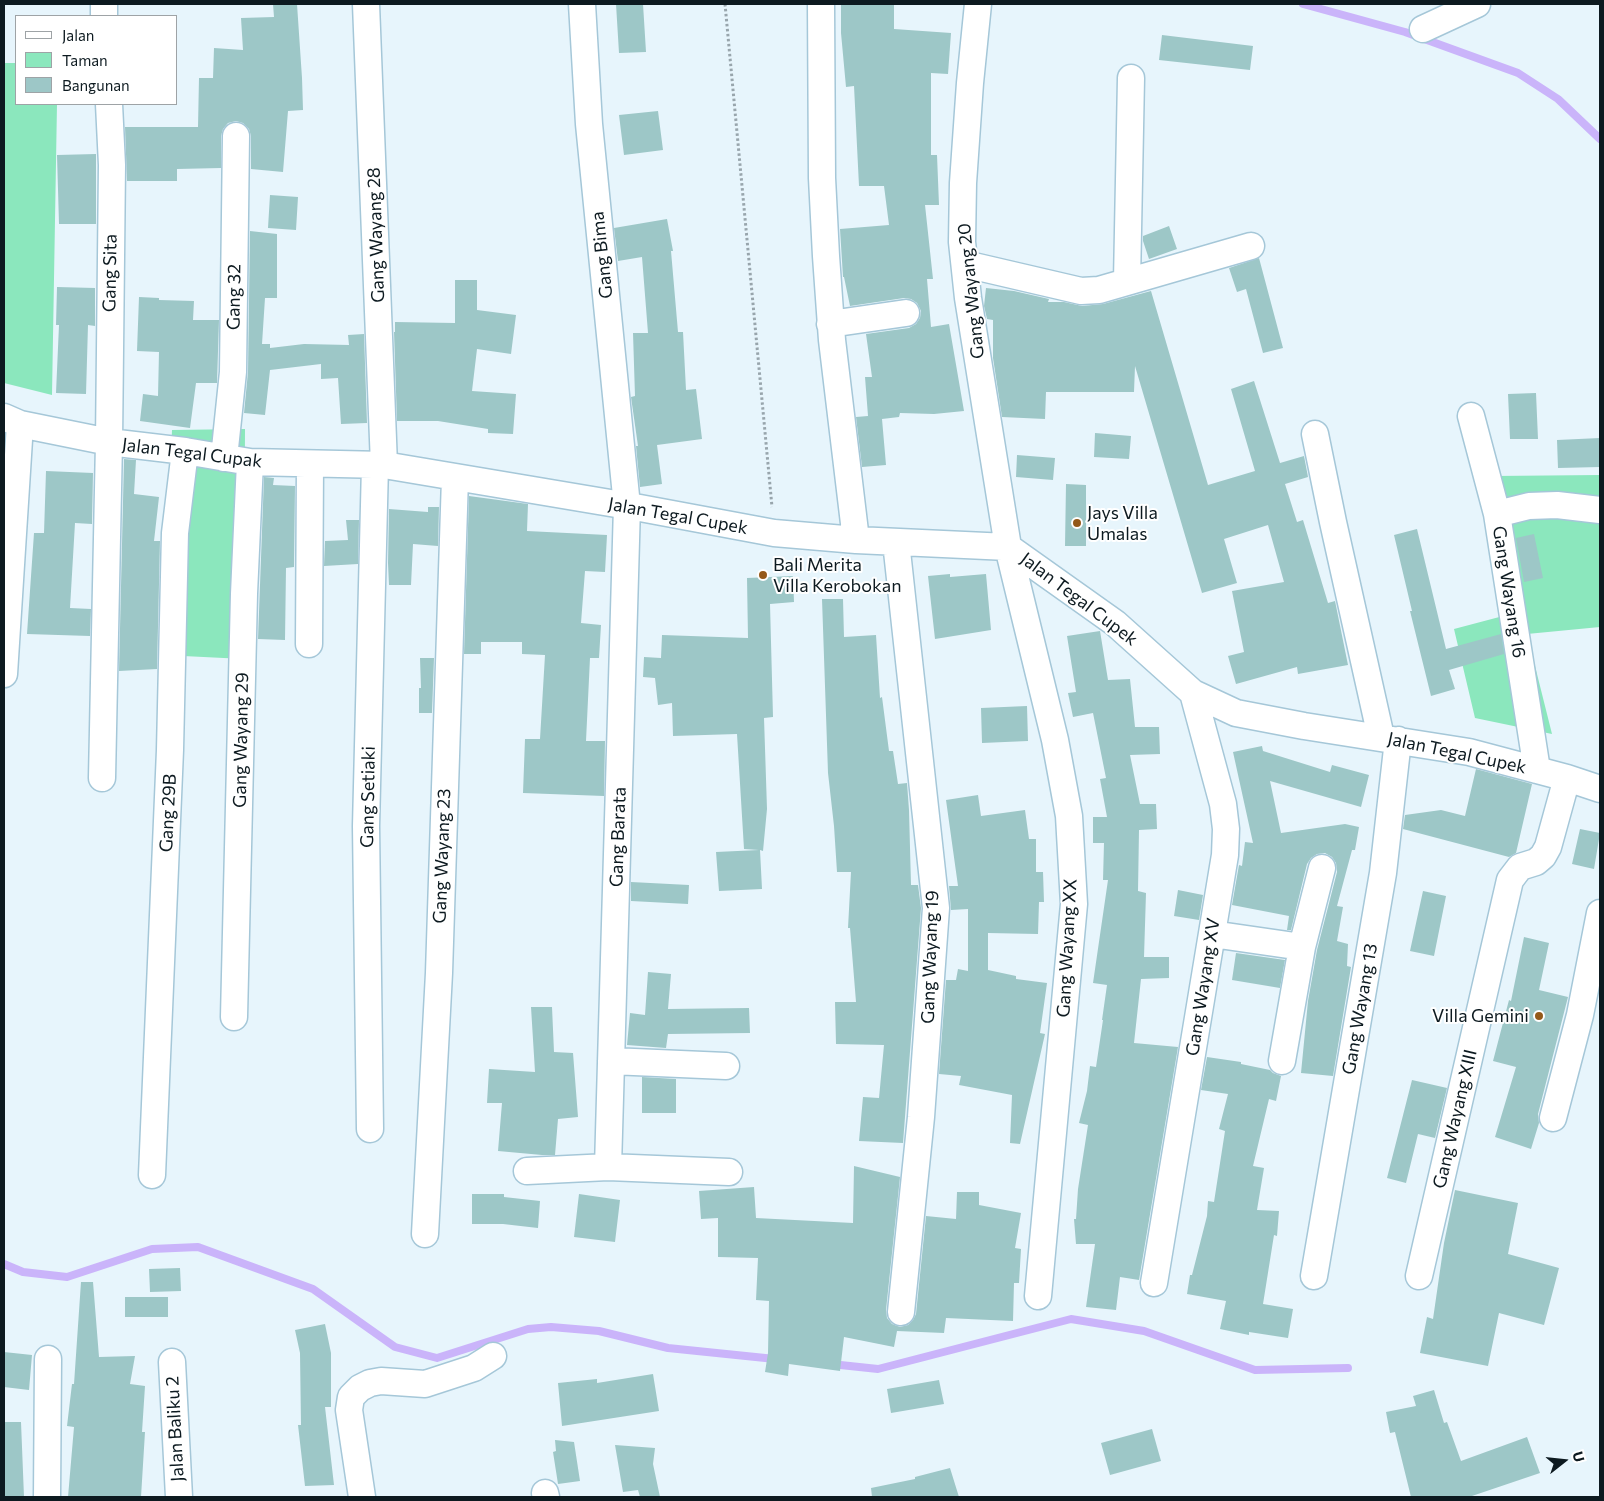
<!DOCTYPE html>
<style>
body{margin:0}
#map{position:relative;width:1604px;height:1501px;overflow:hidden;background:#e7f5fc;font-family:Commissioner,sans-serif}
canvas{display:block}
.frame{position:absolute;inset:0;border:5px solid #0d1a20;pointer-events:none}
.legend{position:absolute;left:15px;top:15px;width:162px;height:90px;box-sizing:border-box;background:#fff;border:1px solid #9ea3a6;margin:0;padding:6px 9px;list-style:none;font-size:15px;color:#0d1a20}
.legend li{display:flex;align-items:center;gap:10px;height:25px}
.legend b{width:25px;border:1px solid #9ea3a6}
.north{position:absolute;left:1539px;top:1436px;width:50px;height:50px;-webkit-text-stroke:4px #fff;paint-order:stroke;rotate:74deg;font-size:14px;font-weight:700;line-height:20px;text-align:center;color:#0d1a20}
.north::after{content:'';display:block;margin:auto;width:18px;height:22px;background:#0d1a20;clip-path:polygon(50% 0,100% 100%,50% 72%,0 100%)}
</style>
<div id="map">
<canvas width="1604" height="1501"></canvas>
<div class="frame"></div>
<ul class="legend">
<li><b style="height:6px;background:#fff"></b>Jalan</li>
<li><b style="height:14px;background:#8be7bd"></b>Taman</li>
<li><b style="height:14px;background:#9dc7c7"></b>Bangunan</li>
</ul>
<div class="north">U</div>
</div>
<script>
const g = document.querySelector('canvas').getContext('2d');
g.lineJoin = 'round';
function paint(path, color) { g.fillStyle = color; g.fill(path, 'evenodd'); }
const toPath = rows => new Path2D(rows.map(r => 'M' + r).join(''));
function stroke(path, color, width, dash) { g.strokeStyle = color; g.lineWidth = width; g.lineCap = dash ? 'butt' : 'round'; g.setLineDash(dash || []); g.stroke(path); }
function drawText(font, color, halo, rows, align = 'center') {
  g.font = font + ' Commissioner,sans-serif'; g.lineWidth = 4; g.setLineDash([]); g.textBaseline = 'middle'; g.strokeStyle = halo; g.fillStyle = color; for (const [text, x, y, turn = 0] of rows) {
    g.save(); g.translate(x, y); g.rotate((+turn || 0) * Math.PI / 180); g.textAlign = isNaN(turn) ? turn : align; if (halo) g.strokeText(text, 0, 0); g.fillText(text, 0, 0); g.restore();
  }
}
const green = toPath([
 [4,63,16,63,16,104,57,104,52,395,4,383],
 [245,429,244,659,163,655,172,430],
 [1600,475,1600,627,1527,634,1552,734,1475,718,1454,629,1522,611,1494,476]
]);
const stream = toPath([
 [1303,4,1405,32,1518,73,1558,99,1600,139],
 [4,1264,23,1272,67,1277,152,1249,198,1247,313,1289,395,1347,437,1358,528,1329,551,1327,599,1331,668,1348,775,1359],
 [831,1364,878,1369,1071,1319,1144,1331,1255,1370,1348,1368]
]);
const building = toPath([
 [273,4,297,4,302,78,303,110,288,111,283,172,251,169,251,136,249,129,243,123,236,121,228,123,223,129,221,136,221,168,177,169,177,181,127,181,125,127,198,127,199,78,213,78,214,48,243,50,241,18,274,17],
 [616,4,643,4,646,52,619,53],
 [841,4,894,4,894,29,951,33,948,74,931,73,931,155,937,155,939,205,925,205,933,279,927,279,931,327,949,324,964,411,934,414,900,413,899,417,882,419,886,465,862,467,856,417,868,416,865,377,872,377,866,334,909,328,916,324,920,318,921,311,917,303,911,299,904,298,850,306,844,277,843,277,840,229,889,225,884,186,859,186,854,86,846,87,841,33],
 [1162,35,1253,46,1250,70,1159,60],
 [658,111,663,150,624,155,619,115],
 [96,154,96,224,59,224,57,155],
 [270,195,298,197,296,230,268,228],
 [667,219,673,251,671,251,678,332,683,332,686,390,696,389,702,439,657,445,662,484,640,487,636,446,638,446,631,397,635,396,633,333,648,333,642,257,618,261,614,228],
 [1169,226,1177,249,1149,259,1143,241,1143,236],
 [250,231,277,234,277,298,265,298,262,344,270,344,270,348,304,344,349,345,348,335,364,334,367,423,341,424,338,378,321,379,321,364,270,370,265,415,244,413,248,372],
 [1259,258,1283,348,1263,353,1246,289,1237,292,1229,268],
 [455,280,477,280,477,310,516,315,511,354,477,349,472,391,516,394,513,434,488,433,488,429,438,421,397,421,394,332,395,332,395,322,455,323],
 [57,287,95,288,95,326,88,325,86,394,56,393,59,325,56,325],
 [986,288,1014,291,1049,299,1048,302,1064,302,1082,306,1103,304,1151,291,1208,485,1255,471,1231,389,1254,381,1280,463,1304,456,1308,477,1285,484,1297,522,1303,520,1328,603,1335,601,1348,665,1298,674,1297,667,1236,684,1228,656,1244,652,1232,591,1284,582,1268,525,1224,539,1237,583,1202,593,1135,366,1134,392,1046,392,1045,419,1002,417,993,358,993,320,987,319,984,306],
 [139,297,159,298,159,300,194,301,193,320,219,320,217,383,196,383,190,428,140,421,143,394,158,396,159,352,137,351],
 [1536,393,1538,439,1510,439,1508,394],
 [1095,433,1131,436,1129,459,1094,457],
 [1600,438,1600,467,1558,468,1557,440],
 [1017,455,1055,458,1053,480,1016,477],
 [124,459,136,460,134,494,159,497,154,541,160,541,157,669,119,671],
 [46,471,93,473,92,524,75,523,70,608,91,609,90,636,27,634,34,533,44,533],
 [264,477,274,478,273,485,295,486,294,567,286,568,285,640,258,639],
 [1066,484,1086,485,1086,546,1065,546],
 [469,496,528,504,527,531,607,535,605,572,585,571,581,623,601,625,599,658,590,658,586,741,605,741,604,796,523,793,525,739,540,739,545,655,522,654,522,642,481,642,481,654,464,654],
 [428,507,439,507,438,546,413,544,411,585,389,585,388,563,389,509,428,512],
 [346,520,359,520,358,564,324,566,325,541,348,540],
 [1417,529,1446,649,1501,634,1504,654,1449,670,1455,689,1431,696,1410,611,1412,611,1394,535],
 [1534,534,1543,578,1524,582,1516,538],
 [950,574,950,577,986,574,991,630,935,639,928,576],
 [793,576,794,602,770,604,773,717,764,718,767,809,763,851,760,850,762,889,719,891,716,852,759,850,744,849,737,734,673,736,672,703,658,705,655,678,643,677,644,657,661,658,662,635,748,638,747,578],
 [822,599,843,599,844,637,876,635,880,698,882,697,889,751,893,751,898,784,907,783,909,810,911,885,918,885,921,908,903,1143,859,1141,863,1097,879,1098,884,1045,836,1044,835,1002,856,1002,850,928,848,928,851,872,837,872,834,826,828,773],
 [1100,631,1108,680,1130,679,1135,727,1159,727,1160,754,1130,755,1140,804,1156,804,1157,829,1139,830,1138,891,1146,893,1144,957,1169,957,1169,978,1141,979,1134,1043,1178,1047,1139,1280,1120,1277,1116,1310,1086,1307,1095,1244,1076,1244,1074,1219,1076,1219,1078,1189,1088,1125,1079,1123,1087,1091,1090,1066,1096,1067,1103,1020,1102,1020,1107,985,1093,983,1108,880,1103,880,1104,843,1093,843,1093,817,1107,817,1100,779,1106,778,1093,713,1073,717,1068,693,1076,692,1067,636],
 [420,658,434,658,432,713,419,713,419,688,421,688],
 [1027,706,1028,741,982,743,981,708],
 [1262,746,1263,751,1330,772,1332,765,1369,775,1361,807,1270,781,1281,833,1345,824,1359,827,1355,850,1352,850,1337,906,1343,907,1337,941,1348,944,1347,966,1351,967,1333,1076,1301,1073,1308,1001,1317,950,1337,872,1336,863,1332,857,1325,853,1317,854,1311,858,1307,864,1291,930,1287,930,1289,916,1232,905,1239,865,1242,866,1245,842,1253,843,1233,752],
 [1476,769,1532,784,1516,853,1509,857,1403,829,1405,815,1441,810,1465,816],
 [978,795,981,816,1025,810,1029,839,1036,839,1036,872,1043,872,1044,902,1039,902,1038,934,988,933,988,970,1016,976,1016,979,1047,983,1040,1033,1045,1034,1020,1144,1010,1143,1012,1095,959,1085,961,1076,939,1074,946,980,956,980,958,969,968,971,968,909,951,910,949,886,958,886,946,800],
 [1580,829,1600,833,1594,869,1572,864],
 [631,882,689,885,688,904,631,901],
 [1178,890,1203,895,1199,920,1174,916],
 [1423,891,1446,896,1434,956,1410,951],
 [1524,937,1549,943,1539,990,1568,997,1538,1114,1539,1123,1531,1149,1495,1137,1516,1067,1493,1061,1509,1000,1511,1001],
 [1236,953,1285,960,1280,988,1232,980],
 [648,972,671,974,668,1009,749,1008,750,1033,668,1034,666,1048,627,1045,630,1013,645,1015],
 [531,1007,552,1007,554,1052,573,1053,578,1117,558,1119,555,1155,542,1155,498,1151,502,1103,487,1103,489,1069,535,1072],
 [1207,1057,1241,1062,1241,1064,1270,1070,1273,1073,1281,1076,1276,1101,1269,1099,1253,1166,1264,1168,1257,1210,1279,1211,1277,1236,1274,1235,1263,1304,1293,1309,1288,1338,1249,1332,1249,1335,1220,1329,1226,1301,1187,1294,1190,1275,1192,1275,1207,1216,1208,1201,1214,1202,1225,1131,1219,1129,1228,1094,1201,1090],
 [642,1077,676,1079,676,1113,642,1113],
 [1412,1080,1447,1088,1435,1138,1418,1134,1406,1183,1387,1178],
 [854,1166,900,1177,886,1310,887,1318,892,1324,900,1327,908,1325,913,1320,916,1314,926,1216,956,1219,957,1192,979,1192,979,1205,1021,1213,1015,1248,1021,1249,1019,1283,1014,1283,1013,1321,946,1318,944,1333,897,1331,894,1347,844,1337,840,1371,789,1364,788,1376,765,1372,768,1353,769,1301,756,1300,758,1258,718,1257,718,1218,701,1219,699,1191,754,1187,756,1218,853,1223],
 [1455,1190,1518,1203,1508,1254,1559,1268,1544,1325,1499,1313,1488,1366,1420,1353,1427,1317,1433,1319,1444,1243],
 [472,1194,504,1194,504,1197,540,1201,538,1228,503,1224,472,1224],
 [579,1194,620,1200,615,1242,574,1237],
 [180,1268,181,1291,150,1292,149,1269],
 [81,1282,93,1282,99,1357,135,1356,130,1384,145,1386,142,1432,145,1432,141,1497,68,1497,74,1427,67,1426,72,1384,74,1384],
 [125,1297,168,1297,168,1317,125,1317],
 [325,1324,331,1353,331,1407,325,1407,334,1485,305,1486,298,1425,301,1425,300,1353,295,1330],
 [4,1352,32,1355,29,1390,4,1387],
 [653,1374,659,1411,562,1426,558,1383,597,1379,597,1383],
 [939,1380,944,1404,891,1413,887,1389],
 [1434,1390,1444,1423,1447,1422,1461,1461,1527,1437,1540,1473,1469,1497,1411,1497,1395,1432,1390,1433,1386,1412,1416,1406,1413,1396],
 [4,1422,21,1422,24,1497,4,1497],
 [1152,1429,1161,1461,1110,1475,1101,1443],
 [555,1440,574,1442,580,1481,558,1484,553,1452,556,1451],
 [615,1445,655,1448,653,1464,660,1497,640,1497,638,1490,623,1492],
 [950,1468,959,1497,872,1497,871,1488,915,1479,915,1477]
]);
const path = toPath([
 [725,4,772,507]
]);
const minor = toPath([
 [104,4,104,16],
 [366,4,384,465],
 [582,4,589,124,627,506,608,1167],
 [821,4,822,178,826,256,832,340,856,540],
 [978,4,970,83,963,183,962,242,968,298,1008,547,1055,740,1069,816,1074,904,1038,1296],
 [1423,29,1477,4],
 [965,264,1081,291,1099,290,1251,246],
 [1127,281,1131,78],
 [830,324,906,313],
 [1471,416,1497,514,1537,770],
 [4,417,20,424,109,442,185,451,250,462,384,465,640,508,774,533,856,540,1008,547,1115,623,1193,693,1236,713,1304,726,1469,752,1567,778,1600,789],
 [1315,434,1333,522,1381,737],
 [224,458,233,372,236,136],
 [1497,514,1529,506,1557,505,1600,510],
 [896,542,936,908,921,1117,901,1312],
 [309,644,310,464],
 [4,674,20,424],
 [102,778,109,442,112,165,109,104],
 [1212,934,1302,947],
 [234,1017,244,594,250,462],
 [611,1061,726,1066],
 [1282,1061,1302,947,1322,868],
 [1553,1118,1580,1015,1600,913],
 [370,1129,366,826,375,465],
 [527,1171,608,1167,729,1172],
 [152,1175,170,750,175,533,185,451],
 [425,1234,439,973,455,478],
 [1314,1276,1383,873,1398,740],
 [1419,1276,1510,880,1520,867,1536,862,1543,856,1548,847,1567,778],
 [1154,1283,1225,855,1226,829,1223,804,1193,693],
 [172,1362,179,1497],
 [545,1493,546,1497],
 [47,1497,48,1359],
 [362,1497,349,1410,351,1397,360,1388,370,1383,381,1381,425,1384,474,1368,493,1356]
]);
const markers = [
 [1077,523,5,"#945919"],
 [763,575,5,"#945919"],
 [1539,1016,5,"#945919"]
];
const streetNames = [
 ["Gang Wayang 28",376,235,-92],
 ["Gang Bima",602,255,-96],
 ["Gang Sita",110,273,-89],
 ["Gang Wayang 20",971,291,-96],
 ["Gang 32",234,297,-89],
 ["Jalan Tegal Cupak",192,453,7],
 ["Jalan Tegal Cupek",678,516,10],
 ["Gang Wayang 16",1509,592,81],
 ["Jalan Tegal Cupek",1079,599,37],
 ["Gang Wayang 29",241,740,-89],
 ["Jalan Tegal Cupek",1457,753,12],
 ["Gang Setiaki",368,797,-89],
 ["Gang 29B",168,813,-87],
 ["Gang Barata",618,837,-88],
 ["Gang Wayang 23",442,856,-88],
 ["Gang Wayang XX",1067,948,-87],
 ["Gang Wayang 19",930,957,-88],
 ["Gang Wayang XV",1203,987,-81],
 ["Gang Wayang 13",1360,1009,-80],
 ["Gang Wayang XIII",1455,1119,-77],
 ["Jalan Baliku 2",175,1429,-93]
];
const poiNames = [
 ["Jays Villa",1087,513],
 ["Umalas",1087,534],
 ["Bali Merita",773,565],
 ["Villa Kerobokan",773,586],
 ["Villa Gemini",1529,1016,"right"]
];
paint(green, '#8be7bd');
stroke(stream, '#cab4fa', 8);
paint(building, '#9dc7c7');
stroke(minor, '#a5c7d8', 29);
stroke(path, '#98a5ac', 3, [2.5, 2.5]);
stroke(minor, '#fff', 26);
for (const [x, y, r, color] of markers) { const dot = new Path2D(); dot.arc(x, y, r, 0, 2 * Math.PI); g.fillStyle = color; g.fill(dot); stroke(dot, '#fff', 2); }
drawText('18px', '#0d1a20', '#fff', streetNames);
drawText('18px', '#0d1a20', '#fff', poiNames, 'left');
</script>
